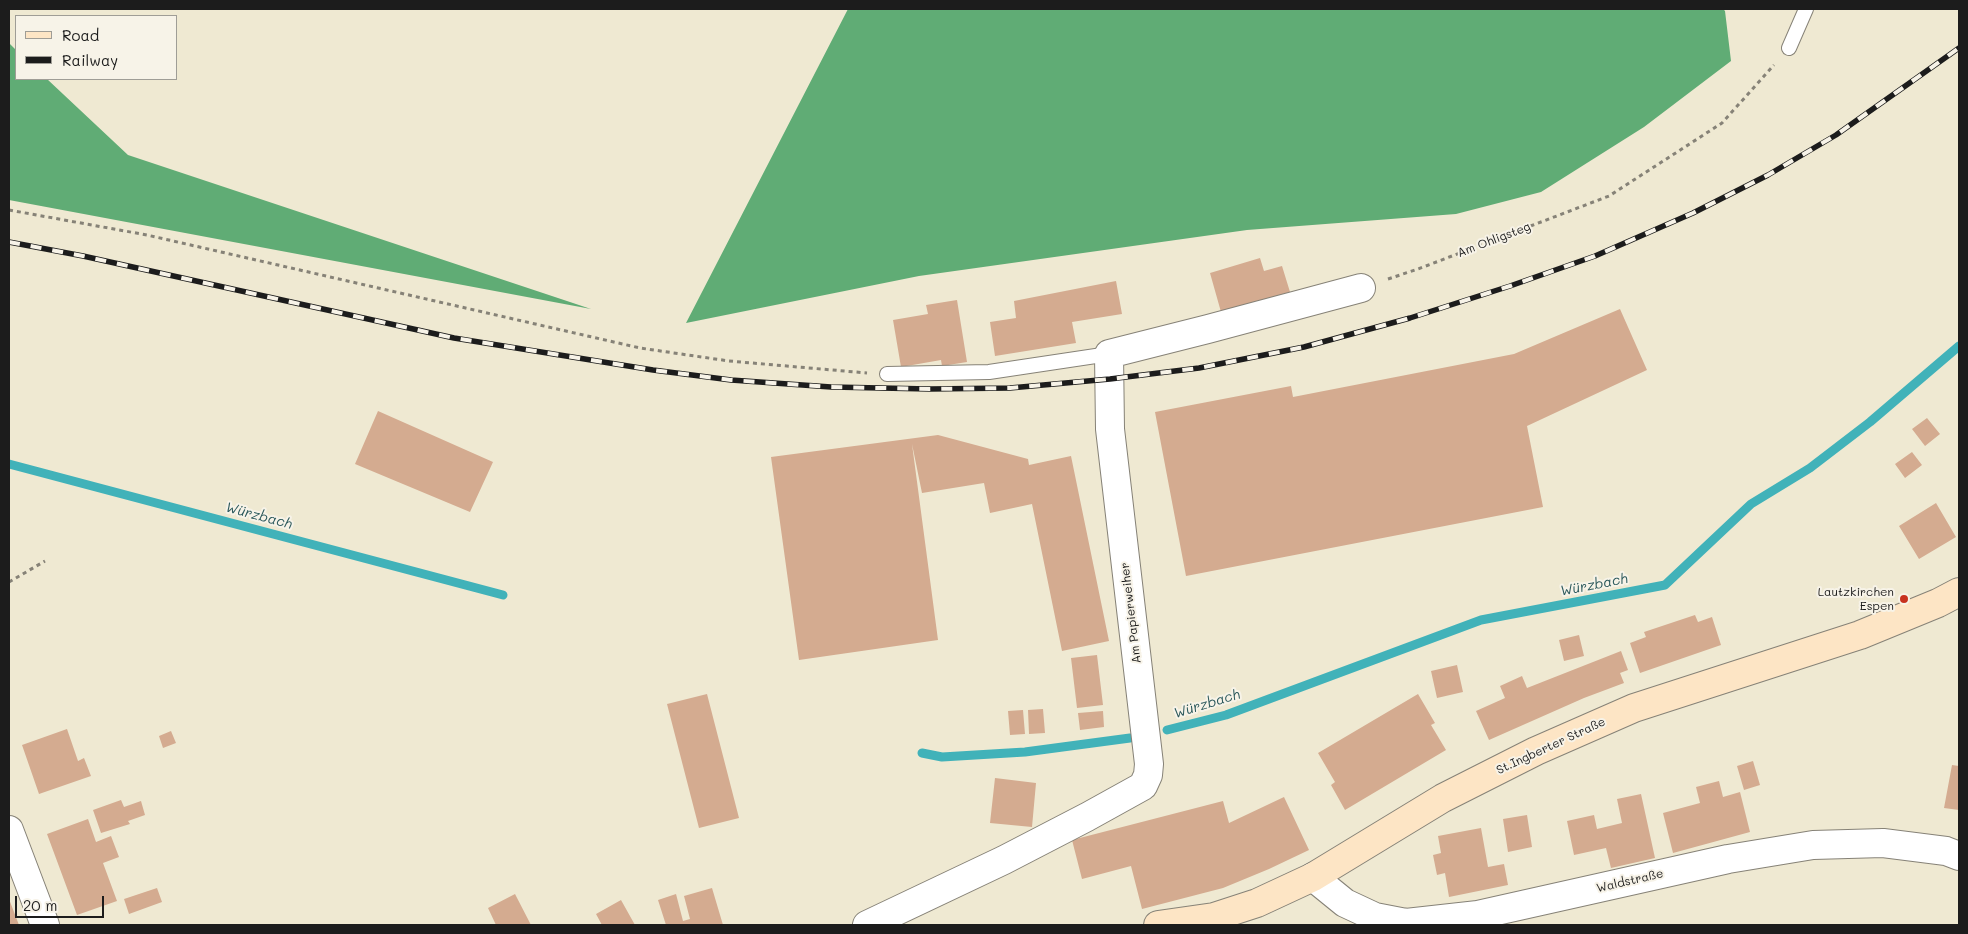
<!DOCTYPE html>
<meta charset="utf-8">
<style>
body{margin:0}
#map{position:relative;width:1968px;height:934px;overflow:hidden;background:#efe9d2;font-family:Mali,sans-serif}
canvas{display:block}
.frame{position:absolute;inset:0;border:10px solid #1c1c1c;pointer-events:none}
.legend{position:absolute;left:15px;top:15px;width:162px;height:65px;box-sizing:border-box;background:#f7f3e8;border:1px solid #9f9d96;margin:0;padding:6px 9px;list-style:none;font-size:15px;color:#1c1c1c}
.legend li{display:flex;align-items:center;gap:10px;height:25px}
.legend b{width:25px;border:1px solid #9f9d96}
.scale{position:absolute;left:15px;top:896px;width:89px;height:22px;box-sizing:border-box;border:2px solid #1c1c1c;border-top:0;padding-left:6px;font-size:15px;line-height:18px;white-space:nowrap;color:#1c1c1c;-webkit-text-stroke:4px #f7f3e8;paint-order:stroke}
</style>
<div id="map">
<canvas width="1968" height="934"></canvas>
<div class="frame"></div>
<ul class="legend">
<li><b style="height:6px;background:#fde5c5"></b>Road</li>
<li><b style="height:6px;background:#1c1c1c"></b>Railway</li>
</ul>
<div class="scale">20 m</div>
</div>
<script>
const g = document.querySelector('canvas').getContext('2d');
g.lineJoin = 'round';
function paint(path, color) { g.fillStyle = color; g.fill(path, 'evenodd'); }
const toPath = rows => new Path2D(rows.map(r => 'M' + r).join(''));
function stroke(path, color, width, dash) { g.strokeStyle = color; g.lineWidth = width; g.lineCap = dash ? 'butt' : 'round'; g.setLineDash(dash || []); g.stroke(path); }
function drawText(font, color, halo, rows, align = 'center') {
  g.font = font + ' Mali,sans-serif'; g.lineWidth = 4; g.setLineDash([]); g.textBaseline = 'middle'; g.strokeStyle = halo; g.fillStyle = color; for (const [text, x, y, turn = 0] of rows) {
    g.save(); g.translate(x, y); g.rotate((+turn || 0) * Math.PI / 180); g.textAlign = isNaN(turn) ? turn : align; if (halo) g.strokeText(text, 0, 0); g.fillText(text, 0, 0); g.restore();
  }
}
const forest = toPath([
 [848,9,1723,9,1725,11,1731,61,1644,127,1541,192,1456,214,1247,230,919,276,686,323],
 [9,43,16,50,16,79,47,79,128,155,591,309,9,200]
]);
const stream = toPath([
 [9,464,503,595],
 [1167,730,1226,715,1481,620,1665,585,1751,504,1810,468,1870,422,1959,346],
 [922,753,942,757,1025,752,1130,738]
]);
const building = toPath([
 [1260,258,1264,271,1282,266,1290,292,1221,312,1210,273],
 [1116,281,1122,314,1072,322,1076,343,995,356,990,322,1016,318,1014,301],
 [957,300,967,362,942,366,941,360,901,367,893,320,928,314,926,305],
 [1620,309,1647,370,1527,426,1543,507,1186,576,1155,412,1291,386,1293,397,1514,354],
 [378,411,493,462,470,512,355,464],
 [1927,418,1940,434,1925,446,1912,429],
 [938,435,1028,459,1029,465,1071,456,1109,641,1062,651,1032,504,990,513,984,483,922,493,912,444,938,640,799,660,771,457],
 [1912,452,1922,465,1905,478,1895,464],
 [1936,503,1956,537,1919,559,1899,526],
 [1695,615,1698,622,1712,617,1721,645,1640,673,1630,643,1646,637,1644,632],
 [1579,635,1584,656,1564,661,1559,640],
 [1621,651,1628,670,1620,673,1624,683,1584,698,1489,740,1476,711,1505,698,1500,686,1522,676,1527,688],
 [1097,655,1103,705,1077,708,1071,658],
 [1457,665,1463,692,1437,698,1431,671],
 [707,694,739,818,699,828,667,704],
 [1418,694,1435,723,1431,725,1446,750,1345,810,1331,785,1335,782,1318,753],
 [1043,709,1045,733,1029,734,1028,710],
 [1023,710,1025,734,1010,735,1008,711],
 [1103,711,1104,727,1080,730,1078,713],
 [67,729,78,761,84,758,91,776,39,794,22,745],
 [171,731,176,743,163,748,159,736],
 [1753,761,1760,785,1744,790,1737,766],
 [1952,765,1959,766,1959,810,1944,808],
 [995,778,1036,783,1032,827,990,823],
 [1719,781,1723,797,1740,792,1750,832,1673,853,1663,813,1700,803,1696,787],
 [1641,794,1655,858,1611,868,1606,848,1574,855,1567,821,1594,815,1597,829,1622,823,1617,799],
 [1284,797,1309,850,1269,869,1223,888,1142,909,1131,866,1082,879,1072,840,1223,801,1229,823],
 [121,800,124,807,141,801,145,815,128,821,130,824,101,833,93,810],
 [1527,815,1532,847,1508,852,1503,819],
 [88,819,96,842,111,836,119,857,103,863,117,901,77,915,47,834],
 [1481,828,1488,867,1504,864,1508,885,1449,897,1445,873,1437,875,1433,855,1441,853,1438,836],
 [157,888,162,902,129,914,124,899],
 [712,888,723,925,666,925,658,900,676,894,683,921,690,919,684,896],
 [515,894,531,925,496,925,488,908],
 [9,899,19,925,9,925],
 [621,900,635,925,602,925,596,914]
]);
const path = toPath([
 [9,210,147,235,640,348,729,361,867,373],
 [1388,279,1418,269,1609,196,1722,123,1774,65],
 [9,582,45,561]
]);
const service = toPath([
 [1789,48,1806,9],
 [887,374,989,372,1109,354]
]);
const minor = toPath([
 [9,830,45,925],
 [1313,877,1345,903,1375,917,1406,923,1478,915,1728,859,1813,845,1883,843,1946,851,1959,856],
 [867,925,1004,860,1087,817,1143,786,1148,775,1149,764,1110,429,1109,354,1208,329,1361,288]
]);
const secondary = toPath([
 [1158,925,1214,917,1257,903,1313,877,1443,798,1536,751,1634,708,1860,635,1938,603,1959,592]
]);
const rail = toPath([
 [9,242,83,256,454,338,653,370,731,380,831,387,930,389,1010,388,1110,379,1199,368,1304,347,1410,318,1510,286,1595,256,1693,213,1768,175,1836,135,1959,48]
]);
const markers = [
 [1904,599,5,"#c8321e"]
];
const streetNames = [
 ["Am Ohligsteg",1494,240,-21],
 ["Am Papierweiher",1131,613,-97],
 ["St.Ingberter Straße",1551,746,-25],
 ["Waldstraße",1630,881,-13]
];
const poiNames = [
 ["Lautzkirchen",1894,592],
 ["Espen",1894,606]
];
const waterNames = [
 ["Würzbach",259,516,15],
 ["Würzbach",1594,585,-11],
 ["Würzbach",1207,704,-17]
];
paint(forest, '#60ac75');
stroke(stream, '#41b2b9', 9);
paint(building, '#d4ab90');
stroke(service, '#868277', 16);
stroke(minor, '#868277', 30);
stroke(secondary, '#868277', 30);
stroke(path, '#868277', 3, [4, 4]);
stroke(service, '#fff', 14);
stroke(minor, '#fff', 28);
stroke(secondary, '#fde5c5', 28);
stroke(rail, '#1c1c1c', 5.5);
stroke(rail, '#f7f3e8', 4, [11]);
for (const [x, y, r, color] of markers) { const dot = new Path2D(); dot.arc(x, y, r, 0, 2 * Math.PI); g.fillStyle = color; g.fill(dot); stroke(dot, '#f7f3e8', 2); }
drawText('12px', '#1c1c1c', '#f7f3e8', streetNames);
drawText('12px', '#1c1c1c', '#f7f3e8', poiNames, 'right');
drawText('italic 14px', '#2b585b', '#f7f3e8', waterNames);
</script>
